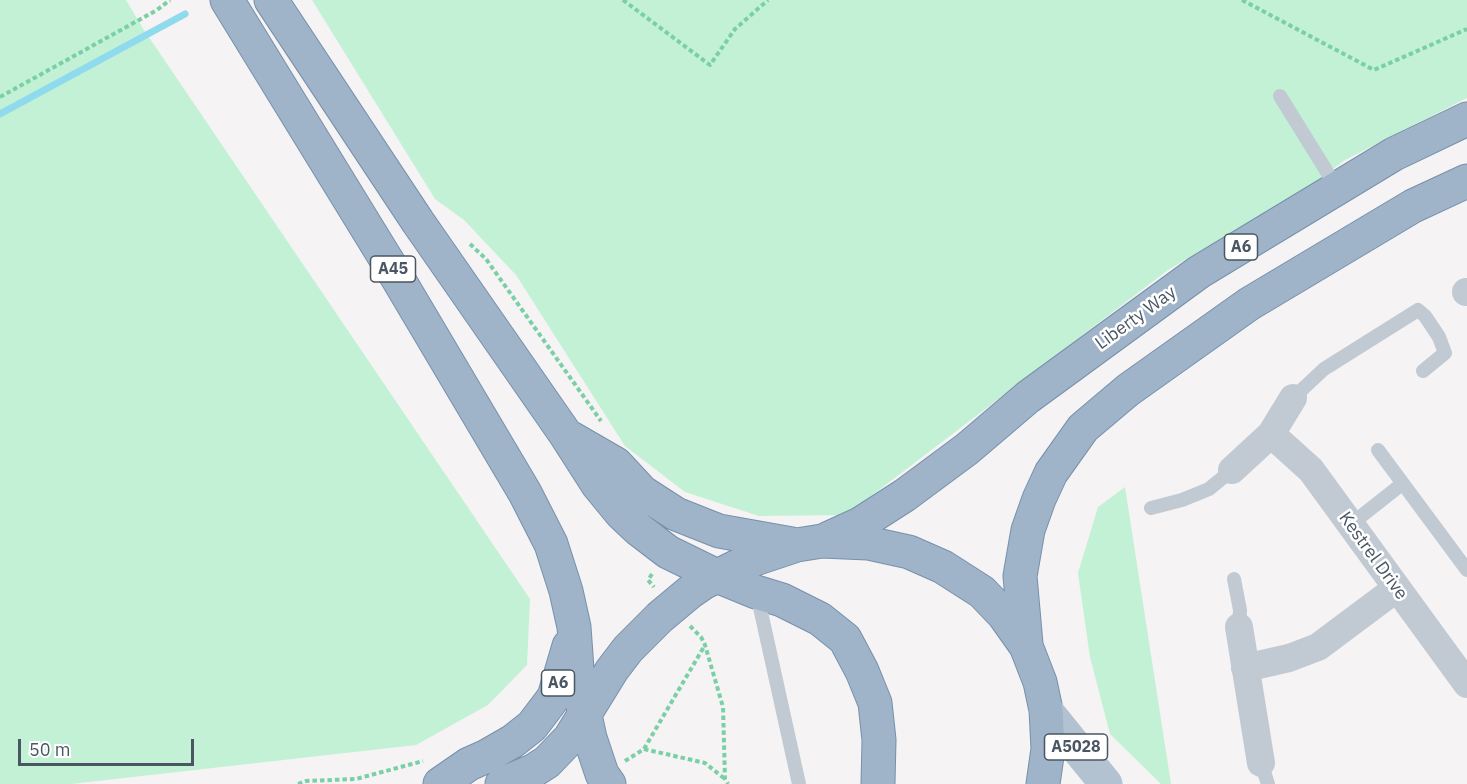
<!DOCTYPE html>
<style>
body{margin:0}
#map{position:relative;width:1467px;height:784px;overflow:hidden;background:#f5f3f3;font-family:"IBM Plex Sans",sans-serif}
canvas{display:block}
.scale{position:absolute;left:18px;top:739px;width:176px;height:27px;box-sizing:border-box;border:3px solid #4a5661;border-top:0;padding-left:8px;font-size:18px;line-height:21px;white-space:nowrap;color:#4a5661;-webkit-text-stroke:4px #fff;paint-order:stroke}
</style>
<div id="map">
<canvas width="1467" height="784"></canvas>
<div class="scale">50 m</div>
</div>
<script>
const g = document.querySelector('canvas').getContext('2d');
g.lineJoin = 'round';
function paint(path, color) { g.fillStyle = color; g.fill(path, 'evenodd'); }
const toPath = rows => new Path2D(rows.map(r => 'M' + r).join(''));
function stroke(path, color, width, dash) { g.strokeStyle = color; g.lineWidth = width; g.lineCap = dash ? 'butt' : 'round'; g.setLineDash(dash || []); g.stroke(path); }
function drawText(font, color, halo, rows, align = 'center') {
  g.font = font + ' "IBM Plex Sans",sans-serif'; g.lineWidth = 5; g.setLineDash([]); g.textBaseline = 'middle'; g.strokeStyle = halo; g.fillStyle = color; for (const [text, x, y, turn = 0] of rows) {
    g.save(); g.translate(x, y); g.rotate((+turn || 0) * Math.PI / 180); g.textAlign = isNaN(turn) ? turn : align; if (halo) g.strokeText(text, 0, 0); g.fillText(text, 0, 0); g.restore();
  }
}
const green = toPath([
 [0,0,126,0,142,27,530,599,527,665,488,705,416,745,71,784,0,784],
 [312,0,1467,0,1467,98,1345,160,1311,185,1168,270,846,515,759,516,685,492,625,446,516,275,464,220,435,199],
 [1125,487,1171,784,1161,784,1110,734,1090,657,1078,573,1098,507]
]);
const stream = toPath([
 [0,114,185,14]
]);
const path = toPath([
 [623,0,710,65,735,29,768,0],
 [1242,0,1374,70,1467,29],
 [0,97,157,10,170,0],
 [470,244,486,259,601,421],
 [652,574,648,580,654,587],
 [690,626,701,637,705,645,723,707,725,779,728,784],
 [644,749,705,763,725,779],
 [625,761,644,749,705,645],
 [298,784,306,781,356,779,423,761]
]);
const service = toPath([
 [1280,96,1337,188],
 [1293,398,1324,369,1418,310,1425,316,1439,337,1445,353,1423,371],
 [1378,450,1467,570],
 [1151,508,1182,500,1209,489,1232,470],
 [1350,525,1402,484],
 [1234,579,1240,610,1239,627],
 [757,594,799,784],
 [1261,763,1268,784]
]);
const minor = toPath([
 [1466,292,1467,292],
 [1271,434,1311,470,1467,684],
 [1232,470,1271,434,1293,398],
 [1239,627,1261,763],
 [1245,668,1289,658,1318,647,1397,588]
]);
const primary = toPath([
 [1046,710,1106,784]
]);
const trunk = toPath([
 [227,0,397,277,525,493,551,544,566,591,574,627,578,683,590,738,602,774,609,784],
 [271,0,418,222,566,435,598,485,621,513,638,529,668,552,717,576,756,592,782,600,820,619,845,639,862,671,875,703,879,740,878,784],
 [571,438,616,464,642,492,676,514,719,531,792,544],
 [827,539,860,524,905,495,967,449,1028,397,1199,272,1394,154,1467,119],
 [1026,644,1020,576,1028,530,1039,499,1051,473,1083,428,1128,390,1249,304,1413,206,1467,181],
 [440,784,469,764,487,756,513,741,532,726,554,697,569,646],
 [502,784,533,771,547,762,570,738,612,670,628,649,660,617,690,592,703,583,746,562,797,545,822,541,868,543,909,552,943,567,982,592,1004,615,1026,646,1040,682,1046,710,1048,749,1043,784]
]);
const shields = [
 [1241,247,33],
 [393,269,45],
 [558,683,33],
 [1076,747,63]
];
const shieldNames = [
 ["A6",1241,247],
 ["A45",393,269],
 ["A6",558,683],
 ["A5028",1076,747]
];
const streetNames = [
 ["Liberty Way",1136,318,-36],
 ["Kestrel Drive",1373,556,54]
];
paint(green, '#c3f1d5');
stroke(stream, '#90daee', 7);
stroke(trunk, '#7690ad', 35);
stroke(path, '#7ad0a6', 4, [4.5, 3]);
stroke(service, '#c1cad2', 14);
stroke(minor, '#c1cad2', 28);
stroke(primary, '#b3c2d1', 33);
stroke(trunk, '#9fb4c9', 33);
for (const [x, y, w] of shields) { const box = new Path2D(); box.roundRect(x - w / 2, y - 13, w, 26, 4.5); g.fillStyle = '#fff'; g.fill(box); stroke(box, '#4a5661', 1.5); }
drawText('bold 16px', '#4a5661', null, shieldNames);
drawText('18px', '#4a5661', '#fff', streetNames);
</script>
